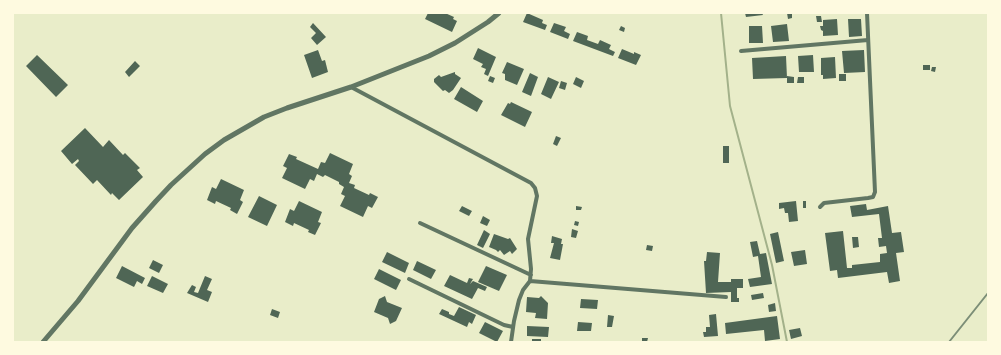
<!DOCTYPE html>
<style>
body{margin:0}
#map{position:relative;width:1001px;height:355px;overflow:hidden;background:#e9edc9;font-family:Cabin,sans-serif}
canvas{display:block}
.frame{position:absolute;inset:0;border:14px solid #fefae0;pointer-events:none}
</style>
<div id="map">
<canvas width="1001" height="355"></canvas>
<div class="frame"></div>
</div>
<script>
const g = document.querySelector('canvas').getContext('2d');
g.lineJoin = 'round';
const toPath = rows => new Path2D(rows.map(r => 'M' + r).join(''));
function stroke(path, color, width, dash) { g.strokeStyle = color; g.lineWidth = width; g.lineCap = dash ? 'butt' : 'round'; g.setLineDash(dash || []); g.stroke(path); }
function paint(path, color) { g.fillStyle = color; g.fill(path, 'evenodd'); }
const stream = toPath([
 [721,13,730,106,772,265,787,342]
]);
const building = toPath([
 [428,13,445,13,454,17,453,19,457,21,452,32,425,19],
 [527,13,543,20,542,23,547,25,545,30,523,22],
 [745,13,762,13,763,15,746,17],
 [787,13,792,13,792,18,788,19],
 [816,16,821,16,822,22,817,22],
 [837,19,838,35,823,36,823,31,821,30,820,26,823,26,823,20],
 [848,19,861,19,862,36,849,37],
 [313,23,326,37,317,45,311,38,316,33,310,27],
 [554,23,566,27,564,31,570,34,568,39,550,32],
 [787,24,789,41,773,42,771,26],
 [621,26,625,28,624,32,619,30],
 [749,26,762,26,763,43,749,43],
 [577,32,588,36,587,40,598,44,600,40,611,45,609,49,615,52,613,56,573,41],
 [478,48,496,57,488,76,484,74,486,69,481,67,483,64,473,59],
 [622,49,634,54,634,52,641,55,636,65,618,58],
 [318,50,322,61,325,60,328,72,312,78,304,55],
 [864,50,865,72,844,73,842,51],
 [37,55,68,85,56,97,26,66],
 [813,55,814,72,799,72,798,56],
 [786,56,787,78,753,79,752,58],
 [835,57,836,78,823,79,823,75,821,75,821,58],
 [135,61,140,66,129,77,125,72],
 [507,62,524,69,517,85,505,80,505,74,502,73],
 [923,65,930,65,930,70,923,70],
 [932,67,936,67,935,72,931,71],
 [455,72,455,74,461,78,453,90,449,93,445,90,443,91,434,82,434,79,439,75,441,77],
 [530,73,538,77,531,96,522,92],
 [839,74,846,74,846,81,839,81],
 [490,76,495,78,493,83,488,81],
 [787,76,794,77,794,83,787,83],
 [548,77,559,82,551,99,541,94],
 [576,77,584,81,581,88,573,84],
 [798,77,804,77,804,83,797,83],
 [561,81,567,83,565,90,559,88],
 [461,87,483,101,477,112,454,99],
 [511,102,532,112,525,127,501,115,508,103,510,104],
 [85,128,103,147,109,140,123,155,125,153,140,168,137,170,143,177,119,200,112,193,111,195,97,180,93,184,75,165,79,161,78,159,72,164,61,151],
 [556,136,561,138,557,146,553,144],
 [723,146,729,146,729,163,723,163],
 [330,153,353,164,349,174,352,176,349,183,355,185,354,188,369,195,370,193,378,197,372,208,368,206,363,217,340,206,345,196,341,194,344,187,339,184,339,182,325,175,323,177,317,174,314,181,310,179,305,189,282,178,287,168,283,166,289,154,297,157,296,159,318,169,321,162,325,163],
 [221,179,244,190,240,200,243,202,237,214,230,210,231,208,216,201,215,204,207,200,212,187,216,189],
 [259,196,277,205,267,226,248,217],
 [299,201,322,212,318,222,321,223,315,235,308,232,309,230,294,223,293,226,285,222,290,209,294,211],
 [796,201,798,221,789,222,788,213,785,213,784,208,779,209,779,203],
 [803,201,806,201,806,208,803,208],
 [866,204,867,210,888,206,892,233,901,232,904,252,896,253,900,281,889,283,887,272,838,278,837,270,830,271,825,233,843,231,847,268,852,268,852,265,880,262,880,254,887,253,886,246,879,247,878,238,882,238,879,214,852,217,850,206],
 [462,206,472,211,469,216,459,211],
 [576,206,582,207,581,210,576,210],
 [483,216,490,220,487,226,480,223],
 [575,221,579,222,578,226,574,225],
 [572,229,578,231,576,238,571,237],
 [484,230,490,234,483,248,477,245],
 [778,232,784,261,776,263,770,234],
 [494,234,508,239,510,238,517,249,512,254,510,251,504,255,500,250,498,252,496,250,489,247],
 [552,236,562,239,561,244,563,244,560,260,550,258,554,243,551,243],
 [852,237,858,237,859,247,853,248],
 [757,241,760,254,766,253,772,284,750,287,748,279,761,277,758,256,753,257,750,242],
 [647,245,653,246,652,251,646,250],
 [805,250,807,264,794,266,791,252],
 [387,252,409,263,405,273,382,262],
 [707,252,720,253,718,282,731,282,731,279,743,279,743,288,737,288,737,298,739,298,739,302,731,302,731,292,706,293,704,261,706,261],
 [153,260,163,265,159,273,149,268],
 [417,261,436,270,431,279,413,270],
 [122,266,145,278,142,284,137,281,134,287,116,278],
 [486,266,507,275,499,291,478,282],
 [379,269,401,280,396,290,374,279],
 [450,275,467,283,469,278,473,279,470,284,473,281,487,287,485,291,478,288,472,299,444,286],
 [152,276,168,284,163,293,147,286],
 [205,276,212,279,207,290,212,292,208,302,187,293,192,285,196,287,194,292,198,293],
 [763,293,764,298,752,300,751,295],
 [385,296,387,302,402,308,396,321,390,324,388,318,374,312,379,299],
 [541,296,548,303,547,319,535,318,536,313,526,312,527,297,539,298],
 [581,299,598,300,597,309,580,308],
 [775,303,776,311,769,312,768,305],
 [459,307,476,315,472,324,469,322,467,327,439,314,442,309,449,312,449,314,454,316],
 [272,309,280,312,278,318,270,315],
 [716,314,718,336,704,337,703,332,706,332,706,327,710,327,709,315],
 [608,315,614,316,612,327,607,327],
 [777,316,780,339,765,341,764,330,726,334,725,323],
 [485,322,503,331,497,342,479,333],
 [578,322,592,323,591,331,577,331],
 [527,326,549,327,548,337,527,336],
 [800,328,802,336,791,339,789,330],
 [642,338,648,338,647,342,642,342],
 [532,339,541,339,541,342,532,342]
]);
const minor = toPath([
 [741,51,868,40],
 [351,87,531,183,535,188,537,196,528,239,531,269,530,281,523,290,519,300,514,321,511,342],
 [820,207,824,203,868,198,873,197,875,192,867,13],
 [420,223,531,275],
 [409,279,504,325,513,327],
 [530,281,726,297]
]);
const tertiary = toPath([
 [43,342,78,301,132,228,156,201,171,185,205,154,224,140,264,117,287,108,351,87,429,56,455,43,488,22,499,13]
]);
const rail = toPath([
 [949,342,988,293]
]);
stroke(stream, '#a3b18a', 2);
paint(building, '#4f6655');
stroke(minor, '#617663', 4);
stroke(tertiary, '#617663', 5);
stroke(rail, '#7c8e77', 2);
</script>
